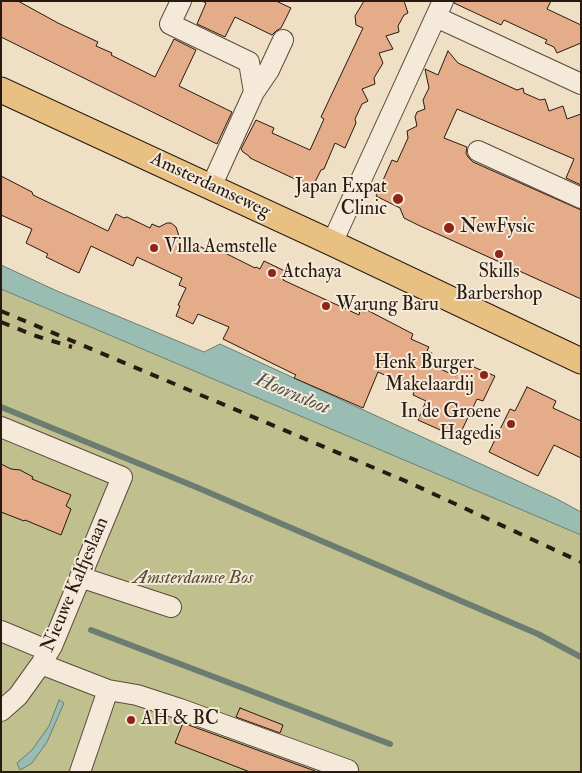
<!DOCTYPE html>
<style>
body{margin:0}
#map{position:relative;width:582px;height:773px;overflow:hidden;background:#efdfc4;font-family:"IM FELL Double Pica",serif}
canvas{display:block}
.frame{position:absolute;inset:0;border:2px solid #281a10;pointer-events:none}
</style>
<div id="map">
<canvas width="582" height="773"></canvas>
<div class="frame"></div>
</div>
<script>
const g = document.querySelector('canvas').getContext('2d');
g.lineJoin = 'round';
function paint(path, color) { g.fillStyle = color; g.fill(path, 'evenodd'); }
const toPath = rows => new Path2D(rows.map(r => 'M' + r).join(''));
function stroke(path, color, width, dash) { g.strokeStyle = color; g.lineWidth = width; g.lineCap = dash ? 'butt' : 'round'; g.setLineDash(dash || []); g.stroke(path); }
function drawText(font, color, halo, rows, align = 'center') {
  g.font = font + ' "IM FELL Double Pica",serif'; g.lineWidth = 4; g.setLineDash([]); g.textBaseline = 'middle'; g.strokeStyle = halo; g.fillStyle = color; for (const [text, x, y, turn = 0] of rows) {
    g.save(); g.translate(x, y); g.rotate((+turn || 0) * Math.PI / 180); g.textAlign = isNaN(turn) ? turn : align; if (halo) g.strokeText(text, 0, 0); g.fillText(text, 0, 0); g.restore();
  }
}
const green = toPath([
 [1,289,581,535,581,772,1,772]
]);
const water = toPath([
 [1,265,57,291,204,352,220,344,557,499,581,512,581,535,1,289,1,265],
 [59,700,64,703,47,742,32,763,20,770,17,763,32,750,49,726,59,700]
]);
const stream = toPath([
 [1,407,196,487,538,634,581,657],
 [91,630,390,744]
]);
const building = toPath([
 [1,1,18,1,58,23,98,42,96,46,112,53,111,55,155,77,174,39,196,50,179,86,232,112,217,144,1,37,1,1],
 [202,1,276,1,291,8,281,28,276,31,272,35,235,17,225,37,197,24,206,3,202,1],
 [364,1,404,1,408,13,404,15,398,26,399,32,386,36,393,49,379,53,383,63,374,78,375,84,362,89,368,101,362,104,355,119,356,123,345,148,335,143,324,169,321,170,312,188,305,184,299,187,297,180,250,158,249,156,243,152,241,149,256,120,274,128,272,133,310,150,324,119,321,117,363,28,356,25,355,16,364,1],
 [455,1,551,1,547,9,581,25,581,43,557,53,554,47,545,43,547,40,504,20,501,25,454,3,455,1],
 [448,51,458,63,517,90,523,88,524,93,540,100,545,99,549,111,563,106,567,119,581,114,581,185,566,178,574,159,457,109,444,138,467,147,466,153,468,157,473,162,581,210,581,299,418,225,404,218,400,208,376,196,392,160,397,162,408,138,407,131,417,126,415,117,417,112,425,109,423,100,429,88,425,69,438,75,448,51],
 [1,176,32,192,33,195,108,231,116,214,124,218,127,217,150,228,152,224,159,227,167,223,171,223,176,227,179,236,211,252,213,247,255,268,256,267,260,269,264,261,287,272,283,280,359,315,360,310,364,312,365,309,413,334,411,339,429,347,427,351,432,353,427,363,456,376,462,362,495,376,483,401,477,399,458,438,418,420,426,401,413,395,415,389,378,372,363,408,294,378,296,375,223,339,229,327,198,314,193,324,176,316,180,306,178,305,186,288,179,285,182,278,137,257,133,266,91,246,79,273,46,257,48,254,26,243,32,229,1,215,1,176],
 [527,387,556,401,553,408,581,421,581,458,554,445,538,476,489,452,510,409,515,411,527,387],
 [1,464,11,469,20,470,33,477,32,479,71,495,66,506,71,509,61,535,25,520,24,521,1,512,1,464],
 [240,708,283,725,280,733,236,717,240,708],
 [183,723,315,771,315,772,250,772,175,743,183,723]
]);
const minor = toPath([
 [181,1,170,24,249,62,254,92],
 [436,17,581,84],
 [478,151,581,198],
 [211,187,254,92,269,70,283,40],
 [332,243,443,1],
 [1,427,122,477,52,646,41,664,18,696,1,711],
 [80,577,171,607],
 [1,631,49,651],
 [41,664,108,690,80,772],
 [108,690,137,695,180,709,348,770]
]);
const major = toPath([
 [1,90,332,243,581,361]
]);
const rail = toPath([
 [1,311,410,483,581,562],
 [1,322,36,336,72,347]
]);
const markers = [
 [398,199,6,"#8f2418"],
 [449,228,6,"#8f2418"],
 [154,248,5,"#8f2418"],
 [499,254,5,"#8f2418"],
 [272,273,5,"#8f2418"],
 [326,306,5,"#8f2418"],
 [484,375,5,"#8f2418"],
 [511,424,5,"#8f2418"],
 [131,720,5,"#8f2418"]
];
const streetNames = [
 ["Amsterdamseweg",210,186,25],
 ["Nieuwe Kalfjeslaan",76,585,-67]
];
const poiNames = [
 ["Japan Expat",387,188,"right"],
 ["Clinic",387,210,"right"],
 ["NewFysic",460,228],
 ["Villa Aemstelle",164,248],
 ["Atchaya",282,273],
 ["Skills",499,273,"center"],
 ["Barbershop",499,295,"center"],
 ["Warung Baru",336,306],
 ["Henk Burger",474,364,"right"],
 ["Makelaardij",474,386,"right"],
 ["In de Groene",501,413,"right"],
 ["Hagedis",501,435,"right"],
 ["AH & BC",141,720]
];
const parkNames = [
 ["Amsterdamse Bos",193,579]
];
const waterNames = [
 ["Hoornsloot",292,395,23]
];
paint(green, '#c0c08f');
paint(water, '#9abdb3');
stroke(water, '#6c7c72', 1);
stroke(stream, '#6c7c72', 6);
paint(building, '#e4ac88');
stroke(building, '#281a10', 1);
stroke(minor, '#5a4b3d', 22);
stroke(major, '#281a10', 27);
stroke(minor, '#f5ead9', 20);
stroke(major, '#e8c082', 25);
stroke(rail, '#281a10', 4, [9, 9]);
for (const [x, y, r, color] of markers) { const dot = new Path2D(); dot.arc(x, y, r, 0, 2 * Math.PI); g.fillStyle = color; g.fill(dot); stroke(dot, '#f5ead9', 2); }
drawText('19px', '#281a10', '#f5ead9', streetNames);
drawText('19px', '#281a10', '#f5ead9', poiNames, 'left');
drawText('italic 19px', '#564c36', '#f5ead9', parkNames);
drawText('italic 20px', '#505349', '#f5ead9', waterNames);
</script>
